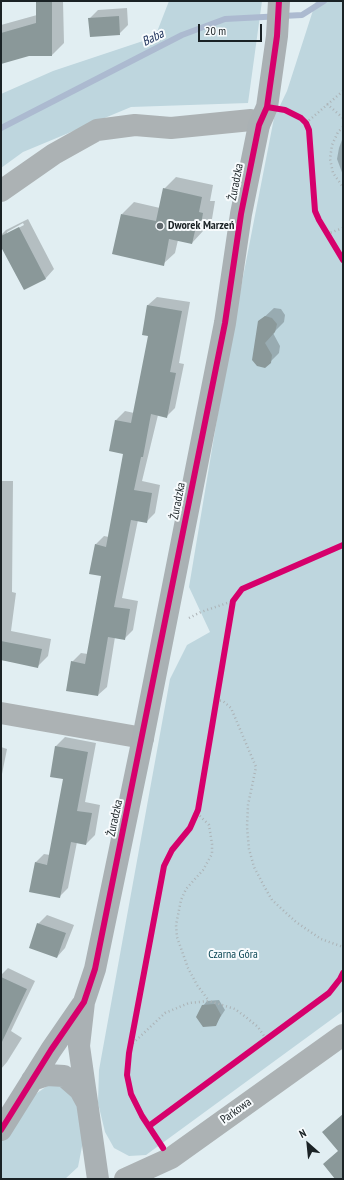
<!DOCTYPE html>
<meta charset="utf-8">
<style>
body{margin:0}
#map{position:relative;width:344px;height:1180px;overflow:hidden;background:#e1eef2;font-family:"PT Sans Narrow",sans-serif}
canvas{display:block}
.frame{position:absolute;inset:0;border:2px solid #1a2225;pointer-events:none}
.north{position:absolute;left:288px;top:1124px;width:40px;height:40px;-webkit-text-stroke:3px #f7fbfd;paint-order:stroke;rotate:333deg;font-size:11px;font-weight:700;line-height:16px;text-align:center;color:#1a2225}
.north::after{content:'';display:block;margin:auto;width:14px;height:18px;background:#1a2225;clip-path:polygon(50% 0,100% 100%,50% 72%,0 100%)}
.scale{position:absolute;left:198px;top:24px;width:64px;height:18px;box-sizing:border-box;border:2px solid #1a2225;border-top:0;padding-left:5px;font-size:12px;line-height:14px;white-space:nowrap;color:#1a2225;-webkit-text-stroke:3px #f7fbfd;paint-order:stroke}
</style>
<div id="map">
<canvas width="344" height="1180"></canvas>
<div class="frame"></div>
<div class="north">N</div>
<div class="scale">20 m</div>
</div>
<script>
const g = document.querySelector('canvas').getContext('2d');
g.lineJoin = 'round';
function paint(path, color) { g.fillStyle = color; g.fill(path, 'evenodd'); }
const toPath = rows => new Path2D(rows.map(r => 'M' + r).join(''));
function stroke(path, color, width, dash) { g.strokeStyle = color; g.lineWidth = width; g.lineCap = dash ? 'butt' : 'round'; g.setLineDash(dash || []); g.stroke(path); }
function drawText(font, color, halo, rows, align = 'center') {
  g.font = font + ' "PT Sans Narrow",sans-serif'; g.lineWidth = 4; g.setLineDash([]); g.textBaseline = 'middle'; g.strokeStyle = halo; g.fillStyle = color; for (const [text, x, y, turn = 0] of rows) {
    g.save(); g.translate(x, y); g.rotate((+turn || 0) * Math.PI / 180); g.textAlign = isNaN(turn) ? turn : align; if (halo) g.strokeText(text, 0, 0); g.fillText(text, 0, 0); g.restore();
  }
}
const green = toPath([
 [169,1,262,1,248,103,131,107,23,152,1,168,1,94,53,71,155,37],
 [316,1,343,1,343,1011,146,1155,129,1156,114,1148,105,1132,98,1103,99,1070,170,679,187,645,210,632,189,587,227,359,274,118,287,91],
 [50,1084,64,1085,73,1094,86,1126,78,1167,65,1179,1,1179,1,1142,27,1100]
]);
const shadow = toPath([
 [37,1,63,1,64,43,52,55,29,55,1,63,1,25,37,15],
 [127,8,128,25,119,34,89,19,98,10],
 [343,137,343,175,337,159,339,148],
 [176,177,213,185,210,201,215,201,212,219,205,225,203,231,192,243,178,240,175,253,163,264,122,214,134,202,160,208,164,189],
 [28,219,54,269,46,278,24,289,1,245,1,235,6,230],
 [23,223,24,225,7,234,7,232],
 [157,297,190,302,179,363,184,364,175,408,167,416,158,415,142,481,160,485,155,513,146,522,138,520,122,598,138,601,133,630,124,639,115,637,107,687,98,695,72,662,81,653,88,654,102,576,95,545,104,536,109,537,124,453,116,420,125,411,134,413,149,335,143,334,148,305],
 [274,308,281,309,285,315,284,322,273,333,280,346,279,353,270,362,259,322],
 [1,481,13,481,12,592,16,593,11,631,51,639,48,656,38,666,1,660],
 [65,737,96,743,85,802,100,805,95,835,86,844,77,842,68,888,59,897,35,863,44,854,50,855,64,778,51,776,56,746],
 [1,747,7,749,1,779],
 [47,915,74,925,65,948,57,957,38,924],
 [8,968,35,981,11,1031,22,1038,7,1062,1,1069,1,975],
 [219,1000,225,1010,215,1025,203,1006,207,1001]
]);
const stream = toPath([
 [1,128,182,35,225,19,302,15,324,1]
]);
const building = toPath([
 [36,1,52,1,52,56,29,56,1,64,1,33,36,23],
 [119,16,120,35,90,37,88,18],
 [163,188,202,197,199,212,203,213,200,231,195,231,192,244,169,239,164,266,112,254,121,214,156,221],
 [19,227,46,279,24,290,1,247,1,236],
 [147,305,182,311,170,372,176,373,167,418,151,414,143,457,141,457,134,490,152,493,147,523,131,520,114,607,130,609,125,640,108,637,98,696,66,691,71,661,85,664,101,576,89,574,95,544,106,547,123,454,109,451,115,420,131,423,148,336,142,335],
 [265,316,272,318,277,324,275,332,265,343,272,355,271,363,265,368,257,366,252,360,258,321],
 [1,641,42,649,38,668,1,660],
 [55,746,88,752,77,811,92,813,86,845,71,842,60,898,29,892,35,862,47,865,63,779,50,777],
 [37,923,66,933,57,958,29,948],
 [1,977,27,989,1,1044],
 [215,1004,221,1015,216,1026,203,1027,196,1017,202,1005],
 [343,1114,343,1179,335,1179,323,1164,338,1151,322,1132]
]);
const path = toPath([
 [327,104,343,118],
 [306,123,343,91],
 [343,127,338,132,332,145,330,159,333,173,343,187],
 [327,234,343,228],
 [189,618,201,612,233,601],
 [216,700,223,701,231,708,256,767,248,805,247,827,249,849,254,867,264,886,272,900,296,922,321,939,343,947],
 [197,813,209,825,212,844,212,854,203,870,186,889,181,900,176,925,177,937,188,968,197,985,209,1001],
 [130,1046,165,1013,189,1003,209,1001,235,1009,247,1018,258,1027,266,1039]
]);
const street = toPath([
 [1,191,54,154,97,130,135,125,171,128,251,120,259,125],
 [1,713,143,738],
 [125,1179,171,1158,343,1035]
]);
const secondary = toPath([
 [32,1080,47,1075,64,1076,80,1090,86,1101],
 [1,1130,51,1050,82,1005],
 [98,1179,79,1046,84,1002,95,969,143,738,225,323,241,214,259,125,267,107,277,36,279,1]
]);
const cycleway = toPath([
 [267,107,285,110,301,118,306,123,309,130,315,211,319,220,343,260],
 [149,1126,329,993,340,979,343,973],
 [1,1130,51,1050,84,1002,95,969,225,323,241,214,259,125,267,107,277,36,279,1],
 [163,1148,142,1116,131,1094,127,1075,129,1053,164,866,172,850,190,828,198,810,233,601,242,589,343,545]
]);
const markers = [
 [160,226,4,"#60696d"]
];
const streetNames = [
 ["Żuradzka",236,182,-79],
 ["Żuradzka",178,501,-79],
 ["Żuradzka",115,818,-78],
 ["Parkowa",236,1111,-36]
];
const poiNames = [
 ["Dworek Marzeń",168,226]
];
const parkNames = [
 ["Czarna Góra",233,955]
];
const waterNames = [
 ["Baba",153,38,-27]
];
paint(green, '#bed6de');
paint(shadow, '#0003');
stroke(stream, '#acbad0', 6);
paint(building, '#8a9899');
stroke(path, '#acb3b6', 2.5, [1, 3]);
stroke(street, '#acb2b4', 22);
stroke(secondary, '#aab1b4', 22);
stroke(cycleway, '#d6006c', 6);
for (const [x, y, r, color] of markers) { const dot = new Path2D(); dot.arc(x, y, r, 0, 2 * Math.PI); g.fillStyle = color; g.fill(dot); stroke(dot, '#f7fbfd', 1.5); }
drawText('12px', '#1a2225', '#f7fbfd', streetNames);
drawText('bold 12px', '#1a2225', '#f7fbfd', poiNames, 'left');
drawText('12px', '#0a4654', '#f7fbfd', parkNames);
drawText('italic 13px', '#22355e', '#f7fbfd', waterNames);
</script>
